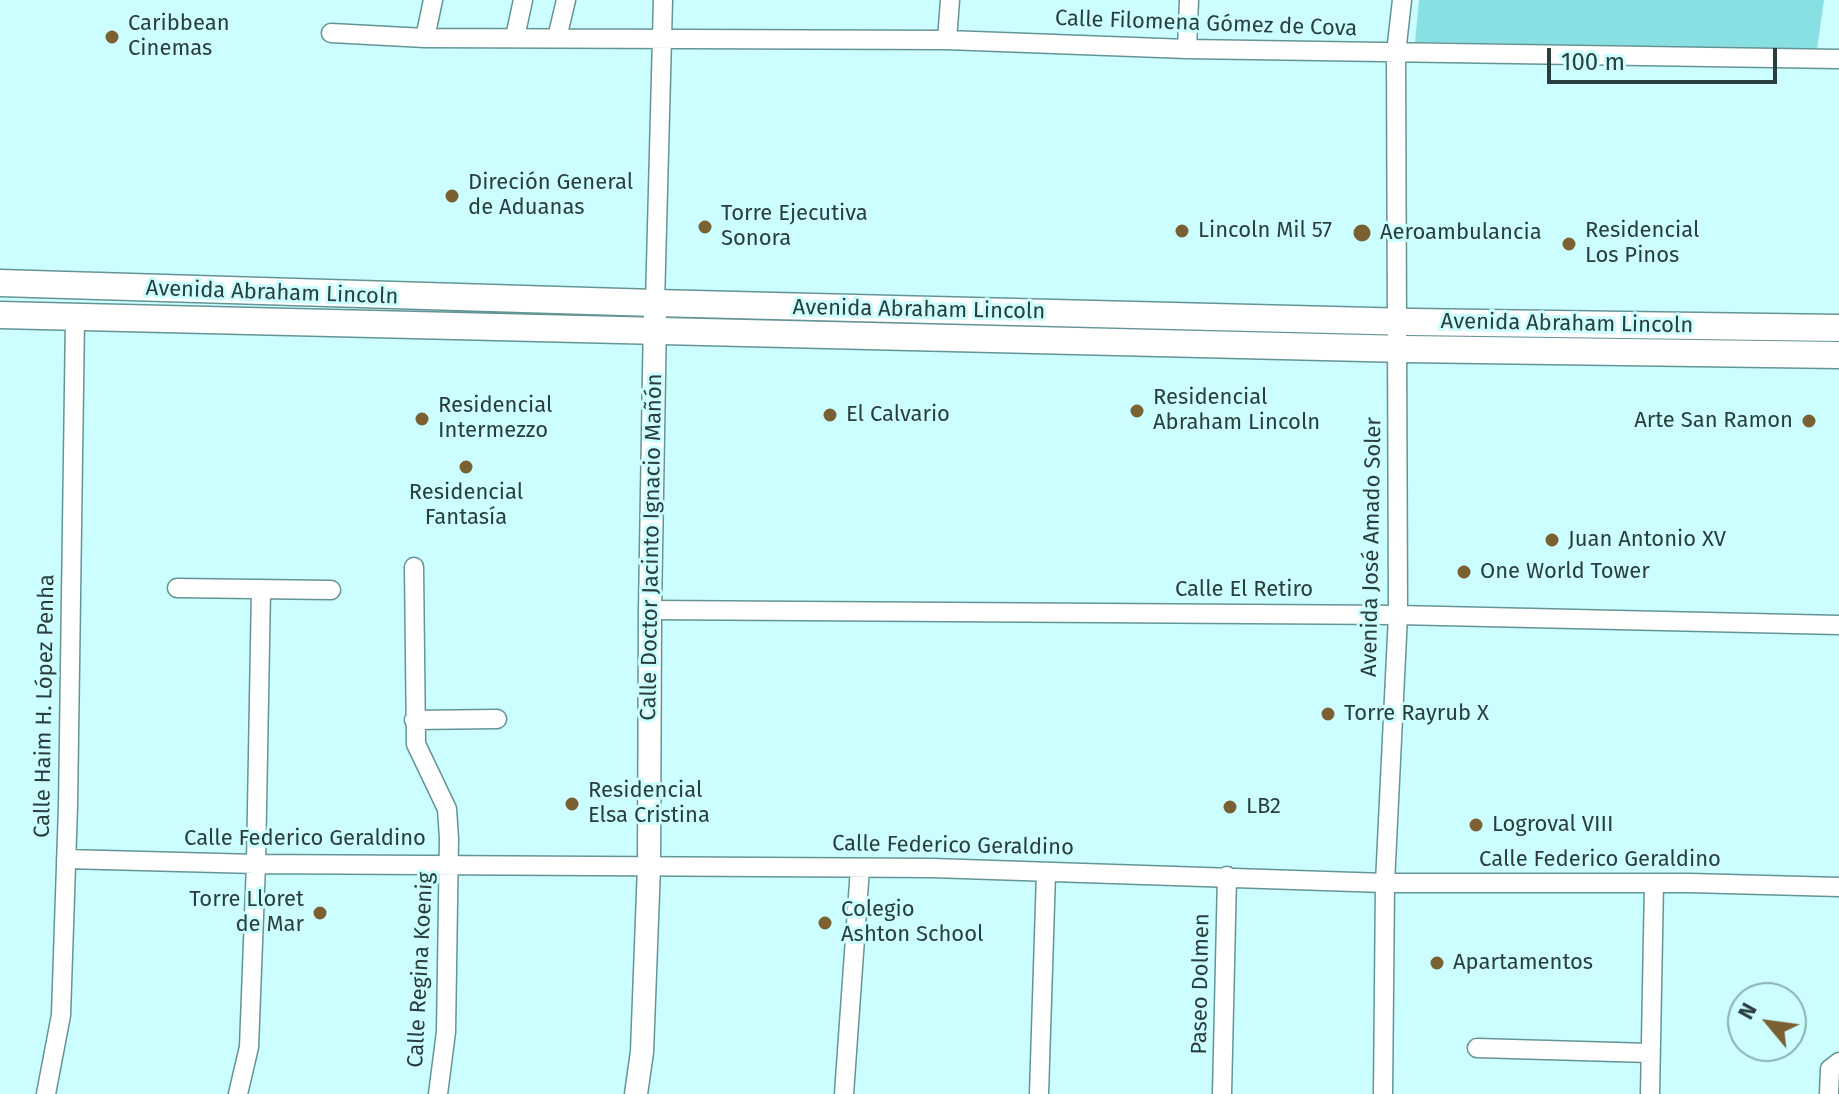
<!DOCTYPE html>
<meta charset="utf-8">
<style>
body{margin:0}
#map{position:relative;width:1839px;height:1094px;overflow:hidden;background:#ccfeff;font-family:"Fira Sans",sans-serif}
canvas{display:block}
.north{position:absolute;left:1727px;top:982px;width:80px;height:80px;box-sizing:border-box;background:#ccfeff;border:2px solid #8bb1b2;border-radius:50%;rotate:299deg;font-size:22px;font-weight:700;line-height:32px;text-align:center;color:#2a3e3e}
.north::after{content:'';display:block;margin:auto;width:28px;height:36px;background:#7b6032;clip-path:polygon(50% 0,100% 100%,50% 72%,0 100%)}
.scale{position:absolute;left:1547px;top:48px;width:230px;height:36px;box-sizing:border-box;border:4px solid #2a3e3e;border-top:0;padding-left:10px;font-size:24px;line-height:28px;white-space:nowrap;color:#2a3e3e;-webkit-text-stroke:6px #ccfeff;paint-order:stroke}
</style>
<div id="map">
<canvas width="1839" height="1094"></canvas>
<div class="north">N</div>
<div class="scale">100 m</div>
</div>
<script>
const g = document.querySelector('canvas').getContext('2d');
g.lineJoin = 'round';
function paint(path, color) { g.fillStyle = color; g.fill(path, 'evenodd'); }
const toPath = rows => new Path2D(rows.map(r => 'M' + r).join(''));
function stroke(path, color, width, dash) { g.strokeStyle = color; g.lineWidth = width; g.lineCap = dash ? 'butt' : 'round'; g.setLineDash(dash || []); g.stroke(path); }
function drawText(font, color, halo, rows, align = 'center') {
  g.font = font + ' "Fira Sans",sans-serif'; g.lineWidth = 6; g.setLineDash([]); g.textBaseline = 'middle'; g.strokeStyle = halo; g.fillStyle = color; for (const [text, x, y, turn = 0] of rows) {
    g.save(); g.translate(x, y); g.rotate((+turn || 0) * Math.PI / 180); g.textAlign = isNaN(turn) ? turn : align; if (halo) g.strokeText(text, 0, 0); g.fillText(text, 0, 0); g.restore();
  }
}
const green = toPath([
 [1419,0,1824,0,1817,49,1415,42]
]);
const minor = toPath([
 [331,33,425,38,947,40,1187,49,1839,59],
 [515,37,523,0],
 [425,38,433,0],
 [557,38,566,0],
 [947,40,950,0],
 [1187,49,1189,0],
 [655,303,663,0],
 [414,567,416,744,447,809,449,838,446,1032,438,1094],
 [177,588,331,590],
 [650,610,1398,615,1839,625],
 [414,720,497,719],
 [66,859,256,864,932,868,1385,883,1690,883,1839,887],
 [1477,1048,1650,1053],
 [46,1094,61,1015,68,806,75,318],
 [238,1094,249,1047,256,864,261,589],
 [844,1094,860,868],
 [1039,1094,1046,873],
 [1222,1094,1227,876],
 [1383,1094,1385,883,1398,615,1396,53,1402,0],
 [1650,1094,1654,883],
 [1829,1094,1830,1069,1839,1062]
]);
const tertiary = toPath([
 [636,1094,642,1052,649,866,650,610,655,316]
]);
const secondary = toPath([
 [0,283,655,303,1412,322,1839,328],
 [0,315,1406,349,1839,355]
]);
const markers = [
 [112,37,8,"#7b6032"],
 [452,196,8,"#7b6032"],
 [705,227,8,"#7b6032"],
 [1182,231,8,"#7b6032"],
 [1362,233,10,"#7b6032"],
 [1569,244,8,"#7b6032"],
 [1137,411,8,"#7b6032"],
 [830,415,8,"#7b6032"],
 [422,419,8,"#7b6032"],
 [1809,421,8,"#7b6032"],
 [466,467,8,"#7b6032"],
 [1552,540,8,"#7b6032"],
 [1464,572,8,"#7b6032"],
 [1328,714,8,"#7b6032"],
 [572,804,8,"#7b6032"],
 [1230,807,8,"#7b6032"],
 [1476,825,8,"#7b6032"],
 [320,913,8,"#7b6032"],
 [825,923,8,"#7b6032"],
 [1437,963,8,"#7b6032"]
];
const poiNames = [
 ["Caribbean",128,24],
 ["Cinemas",128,49],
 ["Direción General",468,183],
 ["de Aduanas",468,208],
 ["Torre Ejecutiva",721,214],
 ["Sonora",721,239],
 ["Lincoln Mil 57",1198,231],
 ["Residencial",1585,231],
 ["Los Pinos",1585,256],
 ["Aeroambulancia",1380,233],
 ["Residencial",1153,398],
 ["Abraham Lincoln",1153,423],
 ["Residencial",438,406],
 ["Intermezzo",438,431],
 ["El Calvario",846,415],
 ["Arte San Ramon",1793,421,"right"],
 ["Residencial",466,493,"center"],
 ["Fantasía",466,518,"center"],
 ["Juan Antonio XV",1568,540],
 ["One World Tower",1480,572],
 ["Torre Rayrub X",1344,714],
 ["Residencial",588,791],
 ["Elsa Cristina",588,816],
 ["LB2",1246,807],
 ["Logroval VIII",1492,825],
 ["Torre Lloret",304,900,"right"],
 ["de Mar",304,925,"right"],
 ["Colegio",841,910],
 ["Ashton School",841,935],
 ["Apartamentos",1453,963]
];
const streetNames = [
 ["Calle Filomena Gómez de Cova",1206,24,2],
 ["Avenida Abraham Lincoln",272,293,2],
 ["Avenida Abraham Lincoln",919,310,1],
 ["Avenida Abraham Lincoln",1567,324,1],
 ["Calle Doctor Jacinto Ignacio Mañón",652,547,-89],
 ["Avenida José Amado Soler",1372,547,-89],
 ["Calle El Retiro",1244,590],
 ["Calle Haim H. López Penha",45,706,-89],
 ["Calle Federico Geraldino",305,839],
 ["Calle Federico Geraldino",953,846,1],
 ["Calle Federico Geraldino",1600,860],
 ["Calle Regina Koenig",421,970,-87],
 ["Paseo Dolmen",1201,984,-89]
];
paint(green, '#89e0e3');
stroke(minor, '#659495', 21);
stroke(tertiary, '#659495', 25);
stroke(secondary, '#659495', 29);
stroke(minor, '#fff', 18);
stroke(tertiary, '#fff', 22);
stroke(secondary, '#fff', 26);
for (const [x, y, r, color] of markers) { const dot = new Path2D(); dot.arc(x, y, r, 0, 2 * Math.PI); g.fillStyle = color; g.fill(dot); stroke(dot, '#ccfeff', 3); }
drawText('22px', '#2a3e3e', '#ccfeff', poiNames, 'left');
drawText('22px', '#2a3e3e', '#ccfeff', streetNames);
</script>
